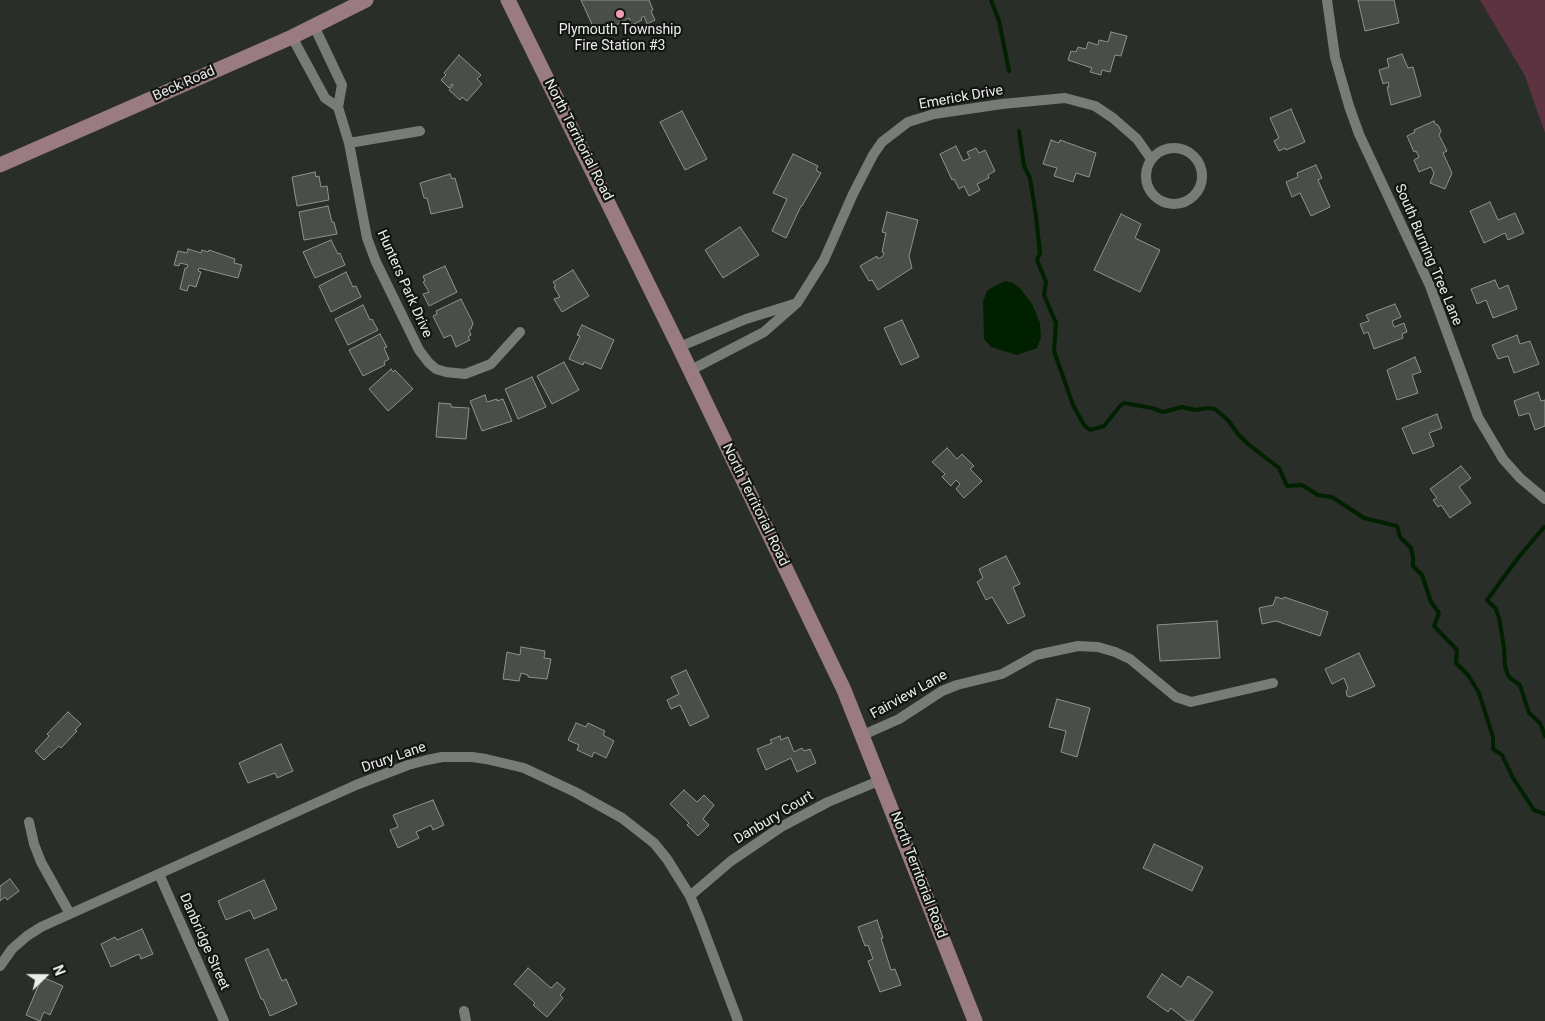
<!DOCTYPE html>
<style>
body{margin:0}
#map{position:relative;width:1545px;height:1021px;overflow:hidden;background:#292e28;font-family:Roboto,sans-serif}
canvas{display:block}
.north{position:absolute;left:20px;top:951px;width:50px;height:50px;-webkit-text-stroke:4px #131513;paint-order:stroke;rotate:68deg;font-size:14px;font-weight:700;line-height:20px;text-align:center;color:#eaedea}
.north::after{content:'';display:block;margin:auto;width:18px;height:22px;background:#eaedea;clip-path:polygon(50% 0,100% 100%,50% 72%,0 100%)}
</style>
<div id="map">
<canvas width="1545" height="1021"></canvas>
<div class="north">N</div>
</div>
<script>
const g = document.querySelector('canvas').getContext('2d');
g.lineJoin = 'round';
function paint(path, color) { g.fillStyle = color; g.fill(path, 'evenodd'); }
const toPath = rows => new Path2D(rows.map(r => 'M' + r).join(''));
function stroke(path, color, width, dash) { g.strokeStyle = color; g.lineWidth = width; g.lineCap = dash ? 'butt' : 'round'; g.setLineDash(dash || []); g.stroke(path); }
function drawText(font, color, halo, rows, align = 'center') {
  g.font = font + ' Roboto,sans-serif'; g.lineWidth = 4.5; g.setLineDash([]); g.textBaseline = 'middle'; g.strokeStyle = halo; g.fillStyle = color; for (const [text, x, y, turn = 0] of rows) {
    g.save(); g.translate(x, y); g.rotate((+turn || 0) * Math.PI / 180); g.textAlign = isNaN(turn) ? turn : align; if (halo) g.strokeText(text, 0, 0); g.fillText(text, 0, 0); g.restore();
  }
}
const green = toPath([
 [1480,0,1545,0,1545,133,1525,76]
]);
const water = toPath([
 [1006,281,1013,283,1020,288,1032,304,1040,323,1041,337,1037,348,1017,355,991,347,984,339,983,302,987,291,996,285]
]);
const stream = toPath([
 [991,0,999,21,1009,71],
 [1019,131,1024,166,1030,178,1036,216,1040,253,1037,260,1046,282,1044,295,1056,323,1054,351,1073,405,1084,425,1090,430,1104,426,1120,406,1124,403,1152,408,1163,412,1182,407,1195,410,1208,408,1215,409,1228,420,1238,434,1248,444,1279,468,1287,486,1302,485,1318,495,1332,497,1364,518,1397,526,1400,537,1411,548,1413,557,1413,566,1422,575,1431,602,1439,613,1434,626,1457,650,1456,663,1468,675,1479,693,1493,737,1493,749,1502,755,1513,778,1534,810,1545,814],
 [1544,527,1518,558,1487,600,1496,609,1499,618,1504,647,1505,666,1508,675,1510,678,1520,685,1529,713,1540,723,1545,736]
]);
const building = toPath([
 [581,0,649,0,653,10,651,11,655,20,647,24,644,16,641,18,642,20,632,25,629,18,609,29,609,27,596,33,581,0],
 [1358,0,1394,0,1399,23,1365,31,1358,0],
 [1111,32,1127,36,1121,56,1115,55,1110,72,1102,70,1101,75,1090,72,1092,68,1068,60,1071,51,1076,52,1078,47,1086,49,1088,42,1098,45,1099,40,1108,42,1111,32],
 [1402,54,1408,68,1413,67,1421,96,1391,105,1387,87,1389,87,1388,82,1383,84,1379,70,1389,67,1387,59,1402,54],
 [459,55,481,75,477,79,482,84,467,101,462,97,460,100,449,90,453,85,452,84,449,88,441,80,446,75,444,73,459,55],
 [1291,109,1305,142,1286,150,1285,148,1279,151,1274,141,1279,138,1270,118,1291,109],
 [682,111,707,159,685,170,660,122,682,111],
 [1434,121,1435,124,1438,125,1441,131,1439,135,1447,151,1443,153,1452,173,1445,189,1430,183,1434,173,1431,167,1419,172,1414,160,1419,157,1416,151,1414,152,1407,136,1415,132,1414,130,1434,121],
 [1051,140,1059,143,1060,140,1096,153,1089,177,1076,173,1073,182,1054,176,1057,168,1043,164,1051,140],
 [956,146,963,161,970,158,967,152,976,148,979,153,985,150,995,171,988,175,989,178,977,184,980,190,969,196,964,186,959,189,954,179,952,180,940,154,956,146],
 [793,154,818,166,816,170,821,173,802,206,801,206,786,238,772,231,787,199,773,193,793,154],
 [1316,165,1322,178,1318,180,1330,207,1311,216,1300,193,1292,197,1286,182,1298,177,1297,173,1316,165],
 [315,172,316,177,319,176,321,187,327,186,329,200,297,206,292,177,315,172],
 [450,174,452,179,455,178,463,207,431,214,427,198,424,198,420,183,450,174],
 [1490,202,1498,220,1515,213,1524,233,1508,240,1505,233,1484,243,1470,211,1490,202],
 [328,206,332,222,334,222,337,234,304,240,299,212,328,206],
 [887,212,918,220,909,256,912,268,878,290,872,280,869,281,860,266,877,256,878,259,883,256,884,253,882,252,886,233,882,232,887,212],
 [1121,214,1141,224,1135,238,1160,250,1140,292,1094,270,1121,214],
 [740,227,759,255,723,278,705,250,740,227],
 [331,240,338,254,340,253,345,265,315,278,303,252,331,240],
 [188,249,201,253,202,250,208,252,209,250,235,259,234,263,242,265,238,278,199,268,198,271,201,272,196,287,189,285,187,291,180,289,185,268,187,268,188,265,180,263,179,266,174,265,178,251,187,253,188,249],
 [445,266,457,292,429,306,423,294,429,292,423,282,425,281,423,276,445,266],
 [573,270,589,296,562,312,554,299,560,297,554,287,556,286,553,282,573,270],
 [346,272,353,287,356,286,361,297,331,312,319,286,346,272],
 [1495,280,1499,289,1508,285,1517,309,1493,318,1486,300,1477,304,1471,289,1495,280],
 [461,299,473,323,471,329,469,330,471,335,468,337,470,340,456,347,451,335,444,338,433,316,437,314,436,311,461,299],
 [1395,304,1401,317,1392,321,1394,327,1404,323,1407,332,1402,334,1403,338,1374,349,1368,332,1364,334,1360,324,1369,321,1366,315,1395,304],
 [363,305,370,320,372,319,378,330,348,345,335,319,363,305],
 [902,320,919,357,901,365,884,328,902,320],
 [582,325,614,340,601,369,584,362,583,365,569,359,580,336,577,335,582,325],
 [380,334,387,347,384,348,389,359,384,362,385,365,363,376,349,350,380,334],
 [1517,335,1520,344,1530,341,1539,364,1514,373,1508,356,1498,359,1492,345,1517,335],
 [1415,357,1421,372,1412,375,1418,393,1397,400,1387,370,1415,357],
 [564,362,579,390,552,404,537,376,564,362],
 [391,369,393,372,395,370,413,389,388,411,369,389,391,369],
 [532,377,546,407,518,419,505,389,532,377],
 [1538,392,1541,401,1545,400,1545,426,1535,430,1529,413,1519,416,1514,401,1538,392],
 [485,395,487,402,497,399,497,401,503,399,512,421,482,431,470,401,485,395],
 [439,403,451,404,451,407,469,408,466,439,436,437,439,403],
 [1437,414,1442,428,1429,433,1434,446,1413,454,1402,428,1437,414],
 [947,448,957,459,962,454,974,466,970,469,982,481,964,498,956,489,960,484,956,480,951,486,942,477,945,474,932,462,947,448],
 [1461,466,1471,478,1459,487,1471,503,1450,518,1441,505,1438,507,1433,500,1437,498,1430,489,1461,466],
 [1006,556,1020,584,1013,587,1025,616,1008,624,992,597,986,600,977,582,983,578,979,569,1006,556],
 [1276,597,1283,599,1284,597,1328,612,1320,636,1276,621,1262,624,1259,608,1273,605,1276,597],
 [1217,621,1220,658,1160,661,1157,625,1217,621],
 [521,647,545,651,544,658,551,659,547,679,528,677,528,675,521,673,519,681,503,679,507,652,520,655,521,647],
 [1359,653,1375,686,1350,697,1347,696,1346,691,1348,689,1344,678,1332,684,1325,669,1359,653],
 [686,670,709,717,690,726,680,705,671,709,667,700,679,694,671,677,686,670],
 [1057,699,1090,708,1077,757,1061,752,1066,731,1049,727,1057,699],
 [68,712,81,724,75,730,77,731,61,748,59,746,44,760,35,751,49,736,47,734,68,712],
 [576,723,586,727,588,723,605,731,603,735,614,741,606,758,594,752,592,757,577,750,579,745,568,740,576,723],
 [780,736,781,740,788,737,794,752,802,748,804,751,810,749,816,763,797,772,791,758,766,770,757,749,772,743,770,740,780,736],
 [281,744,293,771,277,778,275,773,248,783,239,763,281,744],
 [684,790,697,802,704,795,714,805,703,819,709,825,698,836,687,825,689,823,670,804,684,790],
 [433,800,444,825,433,830,431,825,416,832,419,838,398,848,390,830,398,827,393,815,433,800],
 [1154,844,1203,867,1192,891,1143,868,1154,844],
 [10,879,19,891,7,900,5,897,0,901,0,886,10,879],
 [264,880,277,909,254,919,250,910,226,920,218,901,264,880],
 [877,920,883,938,881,938,891,970,895,969,901,985,880,992,868,961,873,959,868,945,865,946,858,927,877,920],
 [142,929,153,954,141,959,139,954,111,967,101,944,115,937,117,940,142,929],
 [268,949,282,981,286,979,297,1004,270,1016,263,999,261,999,245,959,268,949],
 [528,968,551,988,557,982,565,989,560,995,563,998,547,1017,533,1005,535,1003,514,984,528,968],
 [1162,974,1181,987,1188,976,1213,992,1193,1021,1187,1021,1171,1008,1168,1012,1147,997,1162,974],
 [42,977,63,986,50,1015,44,1012,40,1021,26,1015,42,977]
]);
const minor = toPath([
 [1327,0,1335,57,1349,106,1359,134,1430,286,1478,417,1503,459,1520,478,1545,499],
 [314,26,342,85,338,107,349,143,367,238,376,262,419,350,429,363,436,369,446,372,465,374,491,364,520,332],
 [292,37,325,98,338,107],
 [349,143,420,131],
 '1146 176a28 28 0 1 1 56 0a28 28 0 1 1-56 0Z',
 [679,347,746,319,794,304],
 [691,370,764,332,797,303,824,260,853,194,873,155,882,142,908,122,934,114,1002,104,1065,98,1095,106,1113,118,1137,139,1151,159],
 [863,735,899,719,942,691,957,685,1002,674,1036,655,1078,646,1098,647,1115,652,1130,659,1176,697,1191,702,1273,683],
 [29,822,34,844,41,862,70,914],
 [159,874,224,1021],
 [690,896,731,861,781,827,828,802,881,780],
 [0,966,12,949,27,936,41,927,356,785,408,765,427,760,442,757,472,757,486,759,524,768,575,792,622,818,654,843,667,859,690,896,700,920,738,1021],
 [464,1011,466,1021]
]);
const secondary = toPath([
 [508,0,679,347,844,690,975,1021],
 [0,165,292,37,366,0]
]);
const markers = [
 [620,14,5,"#f09ab7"]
];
const poiNames = [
 ["Plymouth Township",620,30],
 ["Fire Station #3",620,46]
];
const streetNames = [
 ["Beck Road",184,84,-24],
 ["Emerick Drive",961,98,-10],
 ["North Territorial Road",578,140,63],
 ["South Burning Tree Lane",1428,255,67],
 ["Hunters Park Drive",404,284,66],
 ["North Territorial Road",755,505,64],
 ["Fairview Lane",909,695,-29],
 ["Drury Lane",394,758,-19],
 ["Danbury Court",774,818,-31],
 ["North Territorial Road",918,875,69],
 ["Danbridge Street",204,942,66]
];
paint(green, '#5d3342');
paint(water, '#002000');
stroke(stream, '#002000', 4);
paint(building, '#494e48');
stroke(building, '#8e948d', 1);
stroke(minor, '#777d76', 10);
stroke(secondary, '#9a7a83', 15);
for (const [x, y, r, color] of markers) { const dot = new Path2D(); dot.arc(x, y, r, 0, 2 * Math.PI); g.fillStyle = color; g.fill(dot); stroke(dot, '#131513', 2); }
drawText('14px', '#eaedea', '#131513', poiNames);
drawText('14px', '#eaedea', '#131513', streetNames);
</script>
